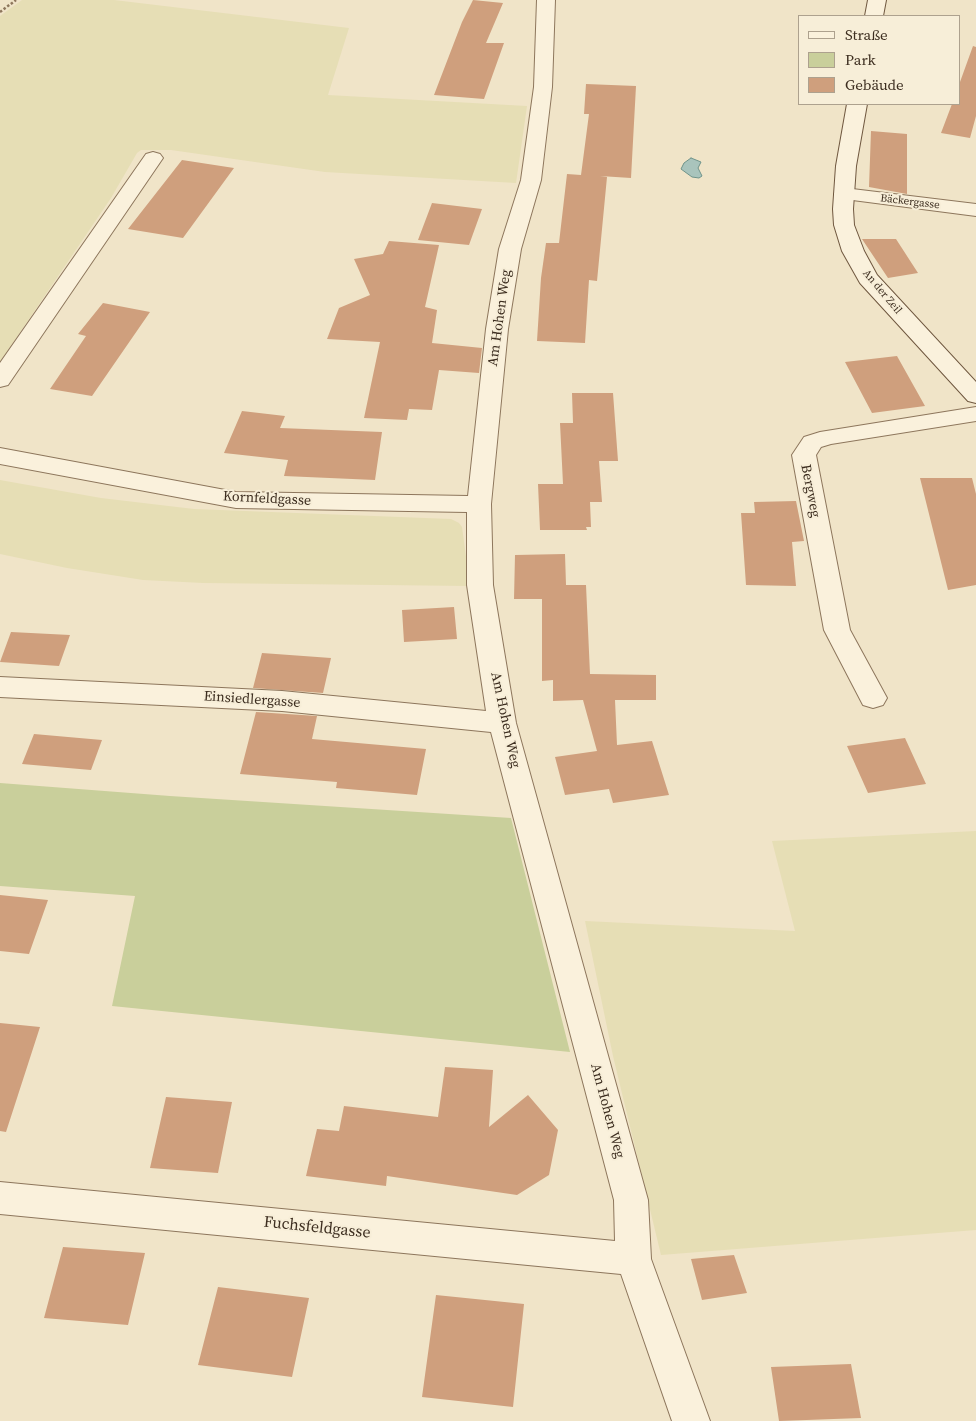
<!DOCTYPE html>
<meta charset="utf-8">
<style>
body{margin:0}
#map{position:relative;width:976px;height:1421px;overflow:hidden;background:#f0e4c8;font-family:"Source Serif 4",serif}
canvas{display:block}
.legend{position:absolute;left:798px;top:15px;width:162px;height:90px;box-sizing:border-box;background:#f7eed8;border:1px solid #ada18e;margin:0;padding:6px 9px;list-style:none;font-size:15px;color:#3d2e20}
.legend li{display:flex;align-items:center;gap:10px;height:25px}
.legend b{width:25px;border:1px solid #ada18e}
</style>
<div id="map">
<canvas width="976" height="1421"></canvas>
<ul class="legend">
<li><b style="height:6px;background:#faf1dc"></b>Straße</li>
<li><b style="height:14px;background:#c9cf9b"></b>Park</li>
<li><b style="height:14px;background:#cf9f7d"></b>Gebäude</li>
</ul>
</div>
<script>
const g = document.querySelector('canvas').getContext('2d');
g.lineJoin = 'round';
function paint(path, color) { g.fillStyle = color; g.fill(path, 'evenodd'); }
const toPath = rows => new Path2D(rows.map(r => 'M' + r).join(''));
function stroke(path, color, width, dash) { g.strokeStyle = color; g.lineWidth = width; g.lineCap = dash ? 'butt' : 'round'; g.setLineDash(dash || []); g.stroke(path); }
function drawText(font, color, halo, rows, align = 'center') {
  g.font = font + ' "Source Serif 4",serif'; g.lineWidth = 4; g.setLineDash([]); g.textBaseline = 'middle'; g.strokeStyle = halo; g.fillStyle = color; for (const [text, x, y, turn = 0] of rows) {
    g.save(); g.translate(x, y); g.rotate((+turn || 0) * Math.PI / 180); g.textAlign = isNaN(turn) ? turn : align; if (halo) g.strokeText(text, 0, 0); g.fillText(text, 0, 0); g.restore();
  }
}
const farmland = toPath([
 [22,0,114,0,349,28,328,95,527,106,516,183,325,172,171,150,141,150,137,153,111,198,0,362,0,16],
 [0,480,101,498,194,509,451,519,459,523,462,527,470,586,203,583,143,580,67,568,0,554],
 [976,831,976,1230,661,1255,613,1056,585,921,795,931,772,841]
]);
const green = toPath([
 [0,783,170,796,511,818,570,1052,112,1006,135,896,0,886]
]);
const water = toPath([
 [691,158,701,162,698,168,702,176,699,178,692,177,681,169,684,163,691,158]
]);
const building = toPath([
 [473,0,503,3,486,43,504,43,484,99,434,95,462,22],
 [973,46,976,47,976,116,970,138,941,133,952,104,960,104,960,82],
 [586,84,636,86,631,178,600,176,607,177,597,281,589,280,585,343,537,341,541,278,546,243,559,243,567,174,581,175,589,114,584,114],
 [871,131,907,134,907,194,869,187],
 [182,160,234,168,183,238,128,229],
 [432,203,482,209,469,245,418,240],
 [862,239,896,239,918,273,888,278],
 [389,241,439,245,425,307,437,310,432,343,482,348,479,373,439,370,432,410,409,409,407,420,364,418,380,342,327,339,339,308,370,295,354,259,383,254],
 [103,303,150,312,92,396,50,389,86,336,78,334],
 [897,356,925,406,872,413,845,362],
 [572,393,613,393,618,461,599,461,602,502,590,502,591,527,586,527,587,530,540,530,538,484,563,484,560,423,573,423],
 [242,411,285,416,280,428,382,432,375,480,284,476,288,460,224,453],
 [920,478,972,478,976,494,976,585,948,590],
 [796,501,804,541,792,542,796,586,746,585,741,513,755,513,754,502],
 [565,554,566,585,586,585,590,674,656,675,656,700,615,700,617,745,652,741,669,795,613,803,609,789,565,795,555,757,597,751,583,700,553,701,553,680,542,681,542,599,514,599,515,555],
 [454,607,457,639,404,642,402,610],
 [11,632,70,635,59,666,0,662],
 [262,653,331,658,323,693,253,688],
 [256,712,317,716,312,739,426,749,417,795,336,788,337,782,240,774],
 [34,734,102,740,91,770,22,764],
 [905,738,926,784,868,793,847,746],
 [0,895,48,900,29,954,0,951],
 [0,1023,40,1027,6,1132,0,1131],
 [445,1067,493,1070,489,1127,528,1095,558,1130,549,1175,517,1195,387,1176,386,1186,306,1176,317,1129,339,1131,344,1106,438,1117],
 [166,1097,232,1102,218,1173,150,1168],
 [63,1247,145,1253,128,1325,44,1318],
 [734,1255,747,1293,702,1300,691,1259],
 [218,1287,309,1298,292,1377,198,1365],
 [436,1295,524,1304,513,1407,422,1397],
 [851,1364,861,1418,779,1421,771,1367]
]);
const path = toPath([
 [0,12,16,0]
]);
const street = toPath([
 [537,0,555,0,552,87,541,180,521,249,508,329,491,504,493,585,516,723,648,1200,651,1259,710,1421,672,1421,621,1274,0,1214,0,1182,615,1241,614,1200,491,732,282,711,0,697,0,677,282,691,486,711,467,585,467,512,236,508,0,464,0,448,236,492,468,496,486,329,499,249,521,180,534,87,537,0],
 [153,152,160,154,163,158,8,385,0,387,0,363,146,154,153,152],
 [844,188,976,204,976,216,837,198,834,194,837,190,844,188],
 [976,407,976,421,831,444,821,447,816,455,850,630,887,698,883,705,873,708,863,705,824,630,792,455,804,437,820,432,976,407]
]);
const secondary = toPath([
 [868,0,886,0,883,16,865,16,868,0],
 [847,104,867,104,856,166,853,209,854,225,864,251,877,275,976,382,976,403,968,401,860,283,842,251,834,225,833,209,836,166,847,104]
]);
const farStreetnames = [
 ["Bäckergasse",910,202,7],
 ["An der Zeil",882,292,50]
];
const streetNames = [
 ["Am Hohen Weg",500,318,-82],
 ["Bergweg",810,491,79],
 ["Kornfeldgasse",267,499,3],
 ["Einsiedlergasse",252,700,4],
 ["Am Hohen Weg",505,720,78],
 ["Am Hohen Weg",607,1111,75]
];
const nearStreetnames = [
 ["Fuchsfeldgasse",317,1228,6]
];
paint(farmland, '#e6deb5');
paint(green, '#c9cf9b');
paint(water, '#a9c4bc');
stroke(water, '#6f938a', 1);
paint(building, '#cf9f7d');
stroke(street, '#8d765c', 2);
stroke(secondary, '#6f573f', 2);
stroke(path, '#8d765c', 2.5, [2.5, 2]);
paint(street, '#faf1dc');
paint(secondary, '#faf1dc');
drawText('11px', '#3d2e20', '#f7eed8', farStreetnames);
drawText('14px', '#3d2e20', '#f7eed8', streetNames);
drawText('16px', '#3d2e20', '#f7eed8', nearStreetnames);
</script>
